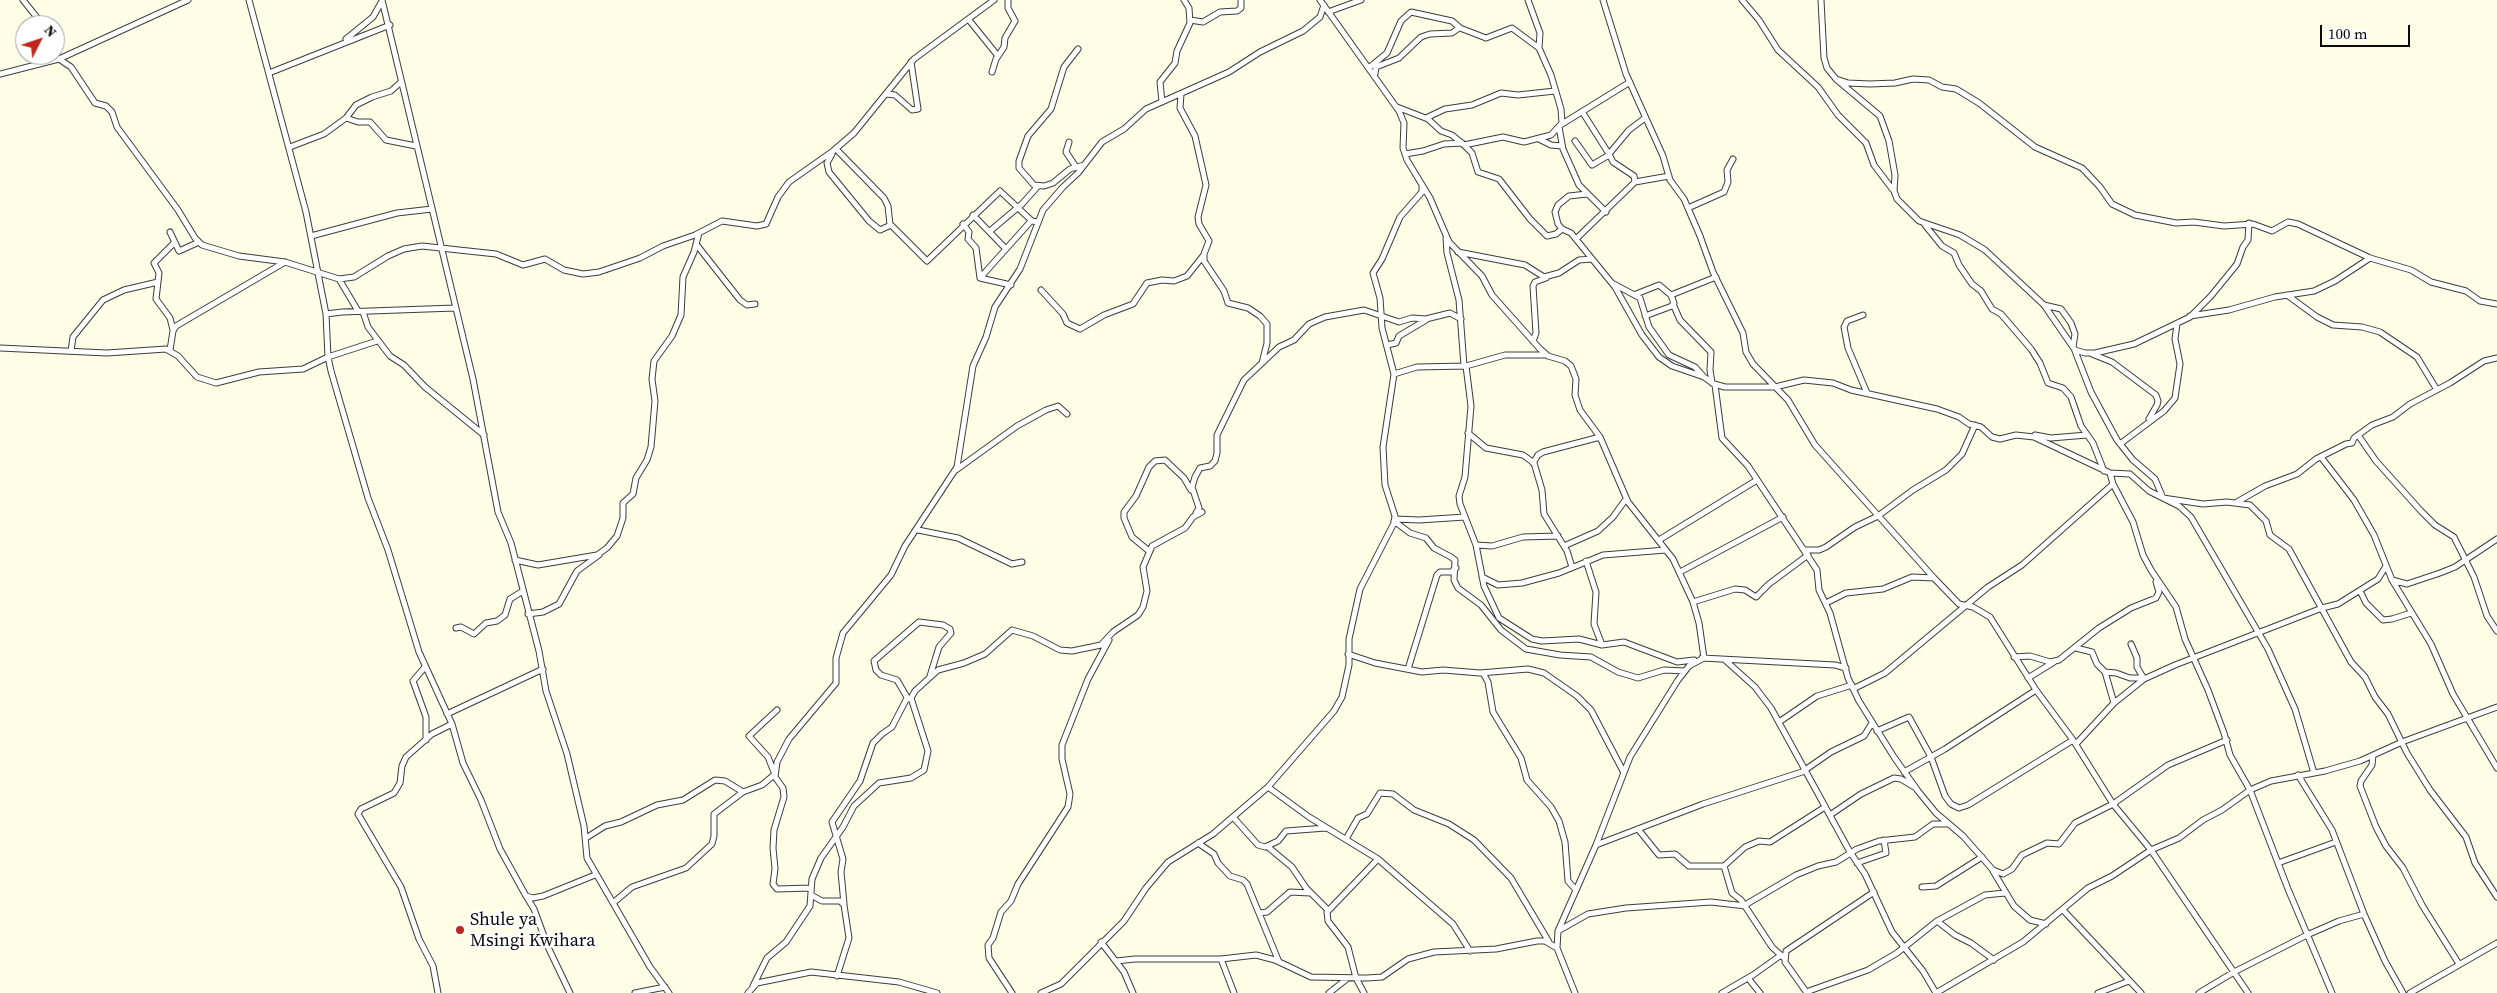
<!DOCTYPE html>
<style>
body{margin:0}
#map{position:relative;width:2497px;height:993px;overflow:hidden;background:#fffde6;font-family:"Source Serif 4",serif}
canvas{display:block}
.north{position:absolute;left:15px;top:15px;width:50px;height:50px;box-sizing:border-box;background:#fff;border:1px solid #9d9d9d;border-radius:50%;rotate:49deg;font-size:14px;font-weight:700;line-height:20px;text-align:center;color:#090909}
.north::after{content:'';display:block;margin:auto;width:18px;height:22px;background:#bf261c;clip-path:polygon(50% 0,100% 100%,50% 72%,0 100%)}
.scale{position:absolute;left:2320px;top:25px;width:90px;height:22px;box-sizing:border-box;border:2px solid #090909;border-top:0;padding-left:6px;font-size:15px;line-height:18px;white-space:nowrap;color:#090909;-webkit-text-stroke:4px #fff;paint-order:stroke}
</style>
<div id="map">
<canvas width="2497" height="993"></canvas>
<div class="north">N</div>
<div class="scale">100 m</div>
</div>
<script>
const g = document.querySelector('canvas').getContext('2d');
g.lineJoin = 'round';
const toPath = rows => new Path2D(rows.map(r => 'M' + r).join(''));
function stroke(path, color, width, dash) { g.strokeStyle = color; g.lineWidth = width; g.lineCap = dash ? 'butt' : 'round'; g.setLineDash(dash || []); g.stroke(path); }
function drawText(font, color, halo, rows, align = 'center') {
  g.font = font + ' "Source Serif 4",serif'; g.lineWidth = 5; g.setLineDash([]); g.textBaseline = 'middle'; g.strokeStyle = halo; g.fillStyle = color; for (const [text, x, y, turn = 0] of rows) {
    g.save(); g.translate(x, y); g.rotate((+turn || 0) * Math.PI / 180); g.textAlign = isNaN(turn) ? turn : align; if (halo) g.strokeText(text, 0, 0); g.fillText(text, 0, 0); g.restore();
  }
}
const street = toPath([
 [23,0,43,25],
 [249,0,306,212,326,314,328,357,331,371,368,498,388,550,419,652,452,724,463,763,481,800,500,849,526,896,533,898,543,896,595,875],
 [382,0,473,379,498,512,511,543,539,651,546,691,567,754,584,826,587,858,650,967,669,993],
 [1320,0,1399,111,1404,123,1403,148,1407,160,1430,198,1449,242,1482,276,1492,295,1540,349,1548,356,1565,361,1571,366,1576,379,1575,395,1580,410,1600,437,1628,502,1673,559,1693,602,1699,623,1704,658,1689,666,1678,680,1630,757,1596,845,1558,931,1557,948,1575,993],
 [1603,0,1626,74,1663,156,1670,180,1684,199,1700,236,1713,272,1743,333,1746,352,1753,364,1788,400,1815,445,1934,578,1959,604,1973,607,1990,617,2036,690,2073,740,2113,804,2151,850,2248,993],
 [1742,0,1759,20,1778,50,1818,87,1838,115,1866,143,1874,165,1893,190],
 [1821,0,1824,58,1827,68,1836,79,1880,116,1889,141,1895,175,1894,191,1897,199,1919,221,1960,235,1985,250,2044,305,2075,350,2085,353,2095,353,2134,344,2190,317,2211,296,2237,264,2243,247,2248,240,2249,223],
 [1328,12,1361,0],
 [969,20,998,56],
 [1190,20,1203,22,1220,12,1237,11,1241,8,1241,0],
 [346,39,373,17,382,1],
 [1078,49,1064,67,1051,109,1028,136,1019,161,1019,168,1034,185,1044,186,1053,183,1070,169,1084,165],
 [53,55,71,67,95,103,106,106,112,112,117,127,178,210,195,238,202,245,239,256,285,262,339,279,354,277,388,256,404,249,422,246,496,254,523,265,545,259,564,270,583,274,599,272,640,258,663,246,695,235,722,221,757,226,766,224,778,197,789,182,833,151,854,133,914,59,994,0],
 [1370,67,1387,53,1401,21,1411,12,1452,21,1460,28,1486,38,1512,28,1539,48],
 [992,72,996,59,1004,47,1005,38,1015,21,1008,8,1008,0],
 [269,73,390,25],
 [0,74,59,59,188,0],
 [1375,74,1376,67,1399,58,1421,37,1430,34,1452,33,1459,28],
 [1836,79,1848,83,1870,84,1895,83,1913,79,1929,80,1942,87,1956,89,1979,103,2035,147,2082,168,2100,187,2112,204,2135,215,2176,223,2194,222,2224,226,2253,224,2272,231,2288,222,2298,224,2370,258,2411,270,2431,282,2466,291,2480,301,2497,304],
 [887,94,895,95,912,110,918,109,911,62],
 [1181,94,1180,108,1195,136,1206,185,1198,217,1199,224,1209,241,1204,254,1204,261,1224,291,1228,303,1248,308,1260,316,1267,324,1267,343,1262,363],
 [1162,102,1160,82,1175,63,1177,51,1190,23,1189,8,1184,0],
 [1397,107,1428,119,1441,131,1452,135,1464,145,1472,153,1478,172,1499,179,1530,219,1547,236,1556,234,1562,229,1571,233,1615,287,1642,335,1659,357,1672,366,1704,377,1715,385,1722,438,1748,466,1817,570,1819,590,1830,613,1848,678,1859,701,1894,757,1918,791,1936,813,1963,836,1993,870,2003,874,2012,869,2022,855,2047,843,2059,844,2075,823,2113,804,2168,765,2227,740],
 [1583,113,1609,154],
 [346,118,358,122,370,122,386,140,416,146],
 [1426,118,1445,109,1472,105,1501,93,1518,95,1555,91],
 [1562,124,1630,82],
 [1559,127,1563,149,1579,185,1606,212],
 [1539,139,1551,145,1562,146],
 [1575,141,1592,165,1609,155],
 [1069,142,1066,152,1076,167],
 [1464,145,1503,137,1524,142,1551,135,1562,123,1561,109,1551,75,1539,48,1540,33,1528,0],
 [290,147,324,134,346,118,356,105,372,97,391,91,401,82],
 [836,149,884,198,888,206,890,225],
 [832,154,827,163,829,172,869,221,880,230,891,225,927,261,1000,191,1032,221,1038,222],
 [1405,154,1423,151,1444,144,1462,143],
 [1635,182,1669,176],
 [1688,208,1724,192,1728,182,1727,170,1733,159],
 [973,215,1005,248],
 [963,224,969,232,968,239,976,248,980,278,1011,285],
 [1925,225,1942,246,1954,253,1959,265,1972,284,1981,291,1992,309,2001,314,2031,349,2040,363,2048,383,2063,388,2071,397,2081,426,2093,443,2104,471],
 [1562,229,1558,224,1555,212,1558,205,1569,196,1587,194],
 [990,231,1022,204,1038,186],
 [170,232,179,251,199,242],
 [311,236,397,213,432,209],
 [1446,238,1447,253,1459,300,1464,366],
 [1577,238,1635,182,1634,176,1613,162,1609,154,1629,130,1645,118],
 [696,244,740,300,747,305,755,304],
 [1458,252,1525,265,1544,277,1559,273,1579,260,1592,259],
 [980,278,1031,221],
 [339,279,358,311],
 [1612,283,1640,298,1649,327,1669,355,1695,367,1704,377],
 [1041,290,1063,314,1067,323,1080,329,1104,315,1133,304,1147,283,1162,280,1174,281,1187,276,1203,256],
 [1636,294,1659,285,1671,295,1674,303,1672,306,1645,316],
 [1671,295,1716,277],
 [2287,295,2317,317,2333,325,2362,327,2380,332,2417,357,2437,390],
 [1673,304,1680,320,1711,352,1710,370,1712,383],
 [2044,305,2061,309,2071,323,2075,334,2073,347],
 [363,312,368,327,390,356,404,365,425,387,484,435],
 [326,314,342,312,455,308],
 [1863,315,1847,321,1844,327,1848,348,1867,393],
 [2190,316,2229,310,2275,297,2314,291,2335,281,2370,258],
 [173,330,170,318,156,299,159,273,154,263,174,243],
 [1533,341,1536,333,1533,286,1535,282,1546,278],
 [1387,345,1396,343,1399,336,1426,320],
 [0,348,107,353,166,349,178,356,197,377,216,383,259,372,303,369,328,357,377,341],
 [170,350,173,331,176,326,285,262],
 [71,351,73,337,103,300,124,290,158,282],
 [2075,351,2091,392,2117,440,2133,460,2155,479,2163,498,2179,506,2191,517,2268,649,2295,709,2314,773],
 [2092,354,2112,362,2156,395,2158,401,2157,405,2149,419],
 [1466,366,1471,406,1465,477,1459,496,1460,504,1476,545,1484,586,1499,618,1532,639,1542,641,1579,639,1602,645,1624,642,1677,662,1694,660],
 [1394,374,1417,367,1466,366,1505,355,1545,355],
 [1714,384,1725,387,1775,387,1804,380,1833,383,1851,390,1937,409,1959,417,1969,424,1981,427,1992,437,2000,439,2016,435,2034,437,2110,473,2130,474,2149,491,2163,498,2203,504,2227,502,2250,505,2266,521,2270,535,2289,549,2351,662,2365,677,2375,697,2388,714,2407,753,2430,790,2466,837,2475,863,2497,897],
 [1468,433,1486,448,1523,455,1534,463,1542,490,1544,514,1567,551,1572,567],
 [2035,435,2051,438,2087,435],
 [2358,435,2376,461,2421,511,2435,525,2454,537,2474,577,2487,616,2497,631],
 [2120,444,2164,411,2175,398,2180,364,2175,339,2177,324],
 [2321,457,2354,500,2374,535,2392,580,2431,644,2453,694,2497,768],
 [1533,463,1538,455,1543,452,1600,437],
 [956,470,1017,426,1046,410,1058,406,1067,414],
 [2237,502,2265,486,2297,474,2316,459,2346,444,2352,443,2354,438,2372,425,2393,417,2410,404,2450,383,2484,361,2497,358],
 [1196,513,1199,508,1192,487,1195,477,1200,468,1210,466,1215,461,1217,453,1217,435,1244,380,1279,347,1294,340,1309,324,1325,317,1364,310,1399,322,1412,318,1426,319,1450,313,1461,319],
 [1395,519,1419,520,1465,517],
 [1394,521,1410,533,1426,538,1434,548,1451,557,1455,560,1454,580,1458,588,1481,605,1501,630,1526,649,1560,655,1591,657,1618,672,1638,678,1664,670,1685,671],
 [918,530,958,538,1012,564,1022,562],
 [1659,540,1757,480],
 [1476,545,1492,546,1523,537,1558,536],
 [1564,546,1598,531,1613,517,1626,499],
 [1804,550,1819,550,1826,547,1855,527,1878,516,1913,490,1946,470,1962,454,1975,425],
 [1149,551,1132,537,1124,518,1124,512,1136,496,1149,467,1155,461,1165,460,1184,478,1191,490],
 [515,560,538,565,597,555,607,548,617,536,623,518,623,503,633,494,636,478,647,460,651,447,655,401,652,379,654,361,672,336,681,315,683,277,694,252,699,233],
 [1586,561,1596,592,1594,624,1602,645],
 [1680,572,1783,517],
 [1482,577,1498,585,1522,583,1559,573,1603,555,1666,550],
 [2392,580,2407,584,2440,573,2455,567,2497,539],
 [2360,591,2366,603,2383,620,2392,619,2411,613],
 [1693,602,1735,589,1745,590,1756,597,1769,584,1808,555],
 [1826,603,1846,593,1883,589,1912,577,1934,578],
 [528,614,543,612,559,604,577,571,599,555],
 [456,628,461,627,474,634,486,623,497,621,505,615,510,599,523,591],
 [2131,644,2137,658,2137,667,2144,679],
 [2076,648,2092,652,2097,664,2105,672,2114,703],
 [1348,654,1375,663,1422,672,1443,670,1480,673,1528,669,1544,673,1577,696,1591,710,1623,771],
 [2014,657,2030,656,2050,662,2059,660,2099,628,2131,608,2156,598,2159,592,2156,582],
 [1702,658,1835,665,1846,668],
 [1725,660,1755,687,1771,708,1850,852,1865,874,1892,932,1923,971,1936,993],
 [425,667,413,681,426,717,426,740],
 [1408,669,1437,575,1440,572,1451,572,1456,568],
 [2105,672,2116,673,2130,678,2144,678],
 [1483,673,1488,682,1493,712,1521,758,1527,780,1551,807,1559,821,1565,842,1568,881,1576,890],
 [2028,678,2054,662],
 [1853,689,1885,673,1988,587,2022,565,2113,484],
 [908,699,897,680,881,675,876,670,874,661,919,622,943,625,950,629,951,633,939,647,930,676],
 [447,714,543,669],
 [1779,722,1817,696,1852,685],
 [1877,731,1909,717,1931,757,1945,796,1951,804,1959,808,1968,805,2073,740],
 [2076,744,2114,703,2144,679,2175,665,2322,608,2338,604,2378,579,2386,566],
 [2373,755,2372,765,2361,781,2360,786,2376,827,2386,846,2403,868,2422,905,2459,964],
 [1805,770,1831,752,1864,736,1872,723],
 [774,772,768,757,749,736,777,710],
 [1904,772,1945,749,2036,690],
 [2298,775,2332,830,2364,914,2385,961,2403,993],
 [1268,787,1309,817,1378,859,1453,924,1470,951],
 [1830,815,1861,794,1894,778,1901,779,1916,788],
 [1233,817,1258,845,1265,847,1278,841,1286,831,1326,828],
 [1638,829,1659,855,1675,854,1689,866,1724,866,1732,893,1741,900,1772,947,1784,958],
 [586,838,605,826,621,822,657,805,683,800,715,780,725,781,743,792],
 [1346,839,1358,818,1367,814,1380,793,1393,794,1414,810,1449,824,1474,840,1511,878,1549,942],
 [1198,843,1214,854,1218,863,1230,876,1243,880,1247,884,1279,962],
 [1596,845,1703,804,1805,771],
 [1268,847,1292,867,1306,888,1328,910],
 [1857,863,1886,853,1884,840],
 [2278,863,2336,842],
 [1724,866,1745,847,1759,841,1770,842,1825,807],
 [1993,871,2014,906,2030,920,2046,924],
 [1922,887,1936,886,1982,857],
 [810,888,777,889,773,884,775,869,773,848,774,830,784,797,783,788,775,777,777,762,789,739,836,683,836,658,843,633,891,575,905,546,957,467,973,366,986,337,995,307,1020,269,1043,210,1063,187,1078,173,1102,142,1124,129,1146,109,1229,72,1260,52,1303,31,1320,17,1324,5],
 [811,895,822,901,840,901,844,905,849,938,837,976],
 [526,896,534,909,548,947,570,993],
 [613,903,632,887,686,868,712,844,714,836,714,814,743,792,762,785,774,775],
 [844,904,841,872,843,859,832,822,860,781,873,743,882,734,892,727,907,698],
 [1745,905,1796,875,1818,866,1836,862,1857,849,1879,841,1915,837,1933,824,1948,824],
 [2063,910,2141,993],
 [1260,913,1267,912,1290,892,1310,893],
 [1937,921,1955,935,1971,943,1994,960],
 [1558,931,1588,914,1626,908,1711,902,1746,906],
 [1101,942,1124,972,1133,993],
 [1221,959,1234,993],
 [1116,961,1135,959,1221,959,1256,955,1275,960,1311,977,1367,978,1382,977,1408,959,1434,952,1496,949,1537,941,1545,941,1557,948],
 [1748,978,1760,993],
 [753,986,767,958,786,942,810,906,812,879,821,858,843,827,854,806,879,783,911,778,924,770,928,751,911,698,915,691,938,670,964,663,985,654,1012,630,1033,636,1060,650,1072,651,1101,645,1113,632,1138,615,1143,607,1147,591,1143,567,1152,546,1185,528,1193,517,1202,512],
 [1806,992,1868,970,1897,953,1937,921,1985,895,2005,893],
 [438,993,433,966,419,939,401,887,358,814,361,809,394,793,400,783,402,766,406,757,432,734,452,724],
 [635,993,665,987],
 [748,993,757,983,811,972,899,982,937,993],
 [1012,993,989,958,988,945,993,938,1001,912,1011,901,1018,884,1068,807,1070,794,1062,759,1062,745,1088,679,1109,640],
 [1041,993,1061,984,1124,921,1146,888,1168,862,1213,834,1268,787,1334,711,1342,697,1349,665,1349,639,1360,589,1394,523,1395,516,1385,485,1383,447,1394,374,1382,328,1380,298,1373,273,1382,259,1400,217,1422,192,1422,186],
 [1329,993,1348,978],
 [1364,993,1356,978,1348,947,1328,921,1327,912,1378,859],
 [1722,993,1753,975,1781,955],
 [1807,993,1785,962,1786,951,1874,892],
 [1936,993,2023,942,2088,888,2112,876,2151,850,2179,838,2203,820,2222,810,2250,790,2230,755,2224,733,2208,690,2185,639,2176,607,2151,570,2143,555,2133,522,2113,484,2110,473],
 [2098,993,2129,981],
 [2199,993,2234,972,2307,935,2339,921,2364,914],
 [2332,993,2288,889,2250,790,2271,781,2325,771,2360,761,2402,742,2497,707],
 [2410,993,2497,943]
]);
const markers = [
 [460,930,5,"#bf261c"]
];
const poiNames = [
 ["Shule ya",470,920],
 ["Msingi Kwihara",470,941]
];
stroke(street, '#3c3c3c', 7);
stroke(street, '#fff', 5);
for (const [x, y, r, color] of markers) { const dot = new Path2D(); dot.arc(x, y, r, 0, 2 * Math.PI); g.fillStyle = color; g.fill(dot); stroke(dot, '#fff', 2); }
drawText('18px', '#090909', '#fff', poiNames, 'left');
</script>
